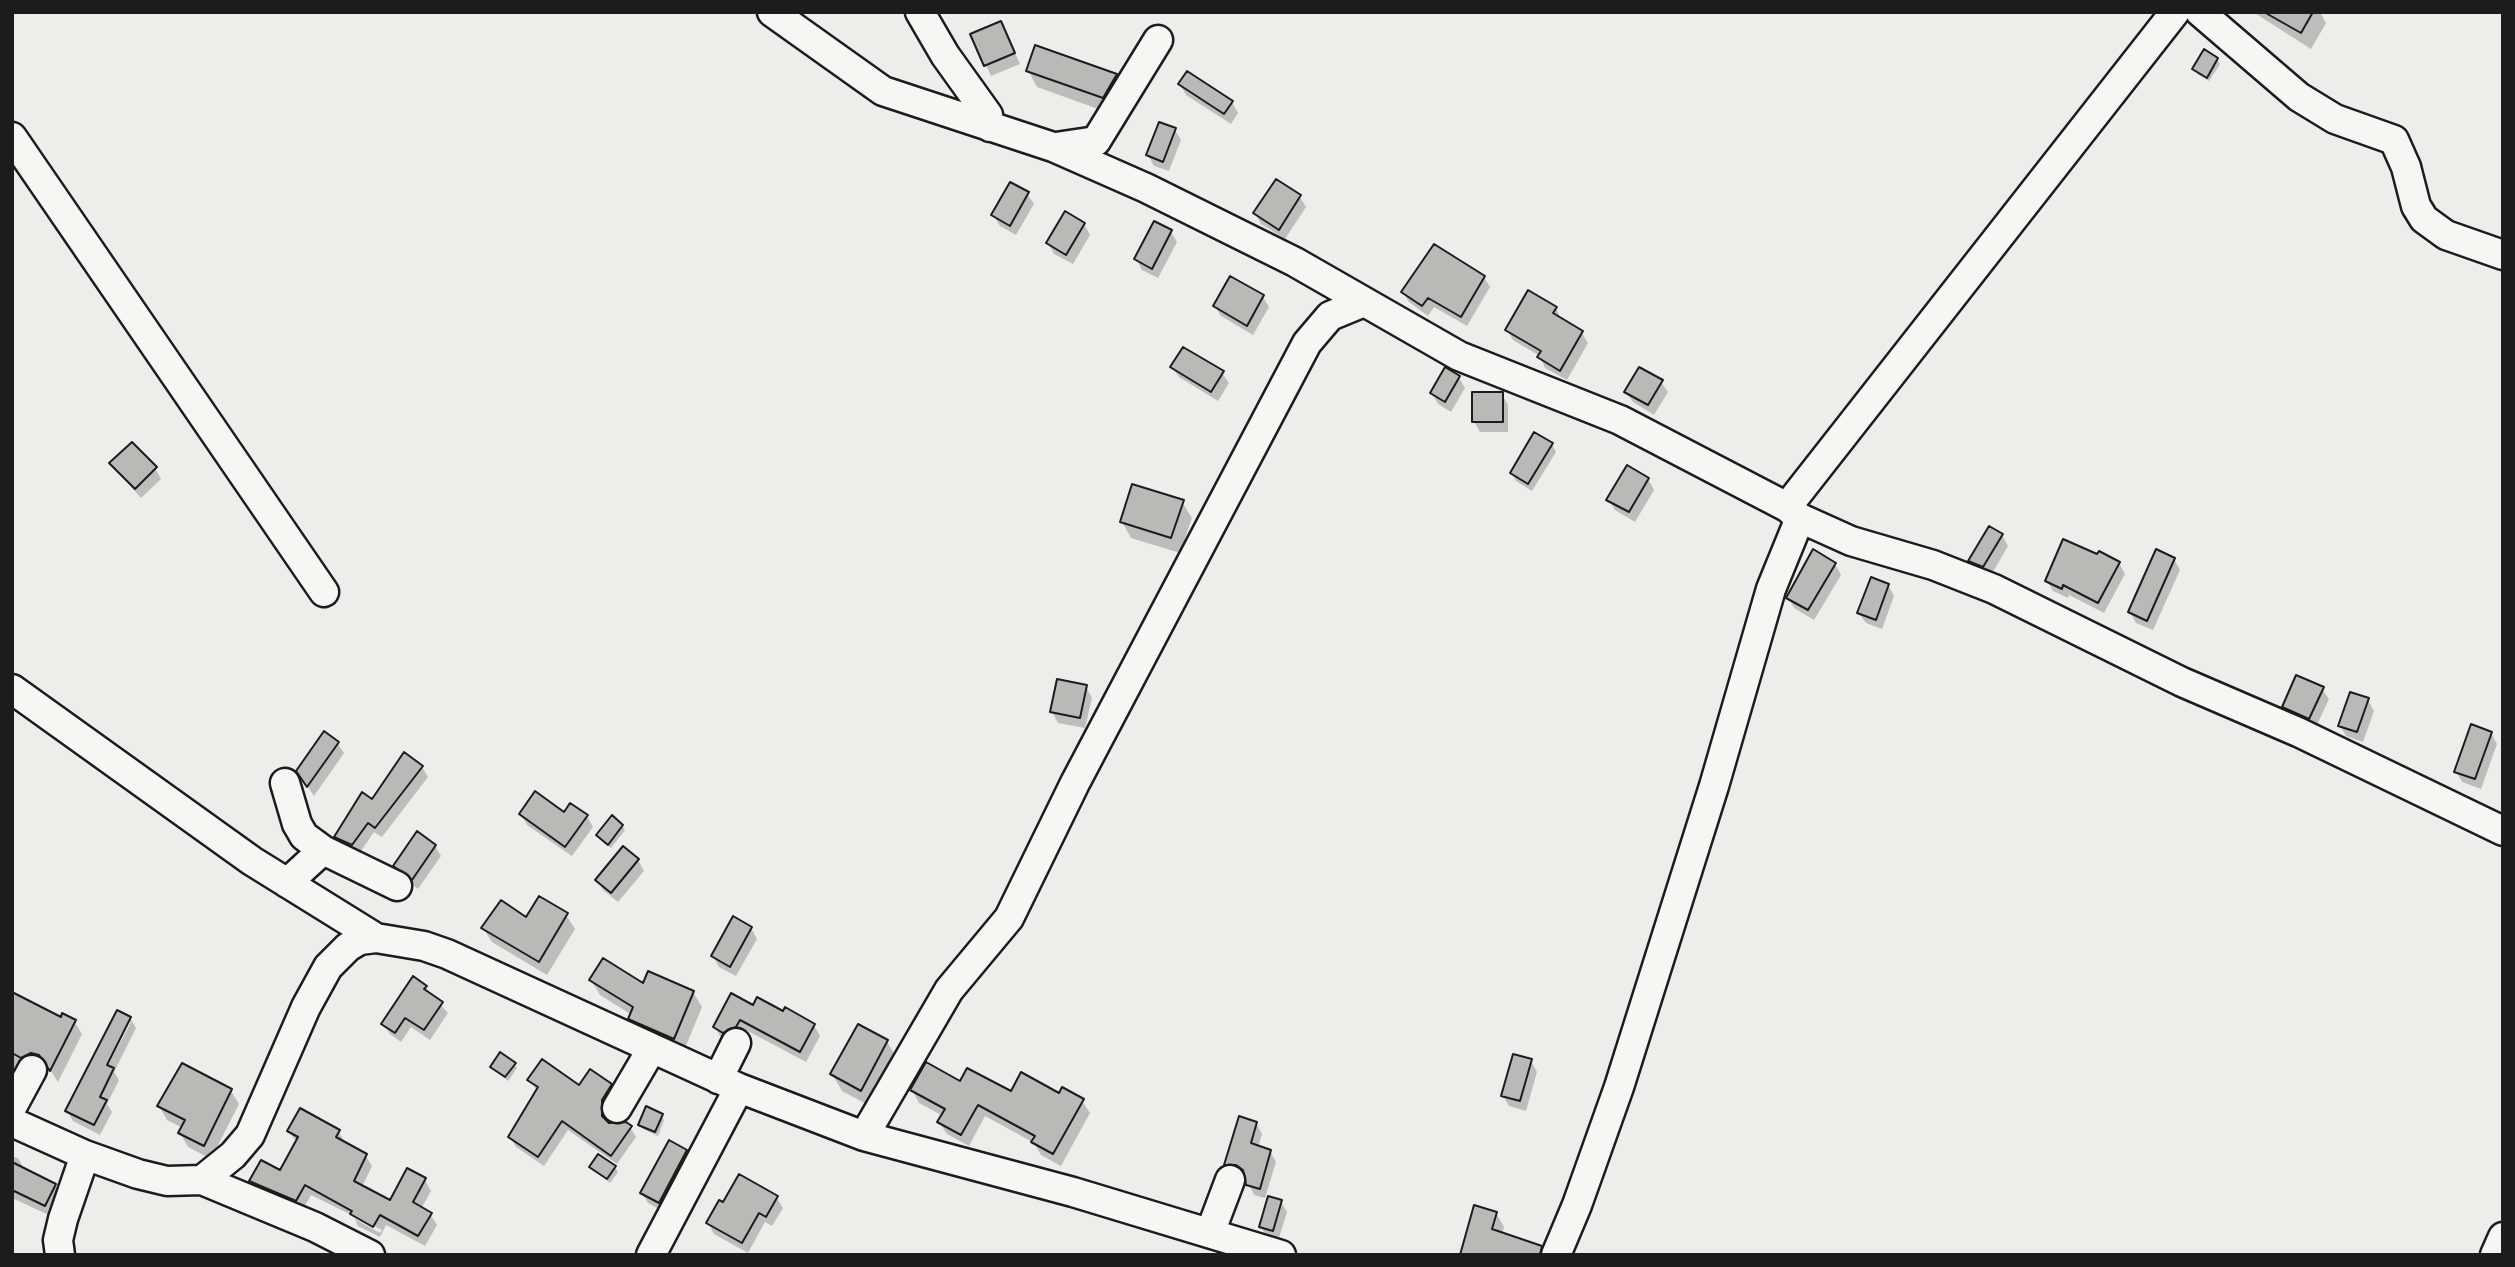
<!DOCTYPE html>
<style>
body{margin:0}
#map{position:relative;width:2515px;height:1267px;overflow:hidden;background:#edede9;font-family:Kalam,sans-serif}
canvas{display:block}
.frame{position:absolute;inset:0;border:14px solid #1c1c1c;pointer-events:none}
</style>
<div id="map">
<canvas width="2515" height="1267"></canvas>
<div class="frame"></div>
</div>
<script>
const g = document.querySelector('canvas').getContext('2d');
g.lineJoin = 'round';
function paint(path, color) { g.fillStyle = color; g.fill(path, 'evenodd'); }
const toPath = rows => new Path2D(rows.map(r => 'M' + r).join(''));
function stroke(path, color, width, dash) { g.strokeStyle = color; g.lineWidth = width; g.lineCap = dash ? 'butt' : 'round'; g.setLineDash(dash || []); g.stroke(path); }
const shadow = toPath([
 [2253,12,2320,12,2326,23,2311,49],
 [1006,33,1020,64,991,76,972,35],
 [1037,47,1116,76,1126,92,1112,114,1037,87,1028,70],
 [2217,59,2220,64,2209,81,2197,74,2194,69],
 [1180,84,1232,102,1238,113,1231,124,1186,95],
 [1175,130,1181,140,1169,171,1154,166,1148,155],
 [1276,181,1300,197,1306,207,1285,239,1261,224,1255,213],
 [1027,194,1034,204,1016,235,1000,226,993,215],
 [1084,224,1090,235,1073,264,1054,254,1048,243],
 [1171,232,1177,242,1158,278,1142,270,1136,259],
 [1484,277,1490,287,1467,326,1434,307,1428,316,1409,302,1403,292],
 [1263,297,1269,307,1253,335,1221,316,1215,306],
 [1556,308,1561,320,1582,333,1588,343,1567,380,1545,368,1540,356,1513,340,1507,330],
 [1172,367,1222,373,1229,383,1218,401,1179,377],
 [1459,378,1465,388,1451,412,1438,404,1432,393],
 [1661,382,1668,392,1654,415,1633,402,1626,392],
 [1502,394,1508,405,1508,432,1480,432,1474,421],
 [1552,444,1556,452,1532,491,1516,481,1512,473],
 [111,464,155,468,161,479,141,498],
 [1648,479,1654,490,1635,522,1615,510,1609,500],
 [1182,502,1192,518,1180,553,1131,538,1122,522],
 [2002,535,2008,546,1990,577,1977,572,1970,561],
 [2174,559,2180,570,2153,630,2136,623,2130,612],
 [2119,563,2125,574,2104,613,2069,595,2068,598,2053,591,2047,581],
 [1835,564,1841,575,1814,620,1794,608,1788,597],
 [1888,585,1894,596,1882,629,1866,623,1859,613],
 [1086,687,1092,698,1085,728,1058,723,1052,712],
 [2322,689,2329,699,2315,729,2290,718,2284,707],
 [2368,700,2374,711,2363,742,2346,736,2340,726],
 [2491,733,2497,744,2481,789,2462,782,2456,771],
 [337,743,344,753,314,796,305,782],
 [422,767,428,777,382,837,374,832,358,855,342,847,336,837,373,801],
 [521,814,587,816,593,827,572,856,527,825],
 [622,826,625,830,611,848,598,836],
 [435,846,441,856,418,889,402,876,395,866],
 [638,860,644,871,618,902,603,890,597,880],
 [566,915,575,929,547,975,492,942,483,928],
 [751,928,757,939,736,976,719,967,713,956],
 [591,980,693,992,702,1007,683,1053,639,1034,630,1019,632,1015,600,995],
 [425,987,448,1013,430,1040,411,1027,401,1042,390,1034,383,1024],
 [12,994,61,1019,74,1021,82,1034,58,1082,49,1068,39,1066,23,1072,12,1067],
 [753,1007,784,1013,814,1025,820,1036,806,1062,746,1030,742,1037,730,1043,721,1038,715,1027],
 [118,1012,130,1018,136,1028,114,1072,119,1080,107,1104,112,1112,100,1135,73,1121,67,1111],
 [127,1022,131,1022,104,1073,101,1072],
 [859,1026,887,1042,897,1058,870,1106,842,1091,832,1074],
 [1531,1061,1537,1072,1526,1111,1509,1106,1503,1096],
 [514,1064,517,1068,508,1081,492,1067],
 [529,1080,580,1087,611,1085,617,1095,607,1111,608,1124,630,1127,636,1137,617,1164,568,1130,544,1166,516,1147,510,1137,538,1092],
 [961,1083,1012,1094,1059,1095,1082,1101,1090,1113,1061,1166,1041,1155,1034,1143,985,1116,969,1146,947,1134,939,1122,943,1116,919,1103,912,1090],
 [231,1091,239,1104,211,1159,188,1147,180,1133,183,1128,167,1120,159,1106],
 [661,1115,664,1120,658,1136,643,1129,640,1125],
 [1256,1123,1262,1134,1258,1148,1270,1151,1276,1162,1265,1198,1254,1195,1246,1177,1232,1175,1226,1165],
 [289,1131,338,1131,345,1142,365,1155,372,1166,362,1187,390,1203,425,1180,431,1191,421,1209,430,1214,437,1225,425,1246,386,1225,380,1237,358,1226,355,1219,380,1233,382,1230,311,1195,302,1211,257,1193,251,1181,281,1173,296,1142],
 [686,1151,692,1162,666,1213,648,1203,642,1193],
 [12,1156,18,1158,25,1170,55,1185,61,1196,51,1216,12,1198],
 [591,1167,615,1167,618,1172,610,1183],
 [776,1197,783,1208,772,1226,765,1222,748,1253,714,1234,708,1223,724,1204],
 [1281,1202,1287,1212,1278,1241,1267,1237,1261,1227],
 [1496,1213,1504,1227,1502,1235,1538,1246,1543,1255,1461,1255]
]);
const building = toPath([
 [2264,12,2313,12,2301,33,2264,12],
 [1001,21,1015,53,984,66,970,34,1001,21],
 [1035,45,1117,74,1103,98,1026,71,1035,45],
 [2204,49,2218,58,2207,78,2192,69,2204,49],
 [1187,71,1233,101,1224,114,1178,84,1187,71],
 [1159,122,1176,128,1163,162,1146,155,1159,122],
 [1276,179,1301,195,1279,230,1253,213,1276,179],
 [1010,182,1029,192,1010,226,991,215,1010,182],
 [1065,211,1085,223,1066,255,1046,243,1065,211],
 [1154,221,1172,230,1152,269,1134,259,1154,221],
 [1434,244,1485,276,1461,317,1428,298,1422,306,1401,292,1434,244],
 [1230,276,1264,295,1247,326,1213,306,1230,276],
 [1528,290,1557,307,1553,313,1583,331,1560,371,1537,357,1541,351,1505,330,1528,290],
 [1183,347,1224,371,1211,392,1170,367,1183,347],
 [1445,367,1460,376,1445,402,1430,393,1445,367],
 [1639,367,1663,380,1648,405,1624,392,1639,367],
 [1472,392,1503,392,1503,422,1472,422,1472,392],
 [1534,432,1553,443,1528,484,1510,473,1534,432],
 [132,442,157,467,135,489,109,463,132,442],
 [1627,465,1649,478,1629,512,1606,500,1627,465],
 [1132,484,1184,500,1171,538,1120,522,1132,484],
 [1989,526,2003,534,1983,567,1968,561,1989,526],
 [2063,539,2097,554,2099,551,2120,562,2098,603,2063,585,2062,589,2045,581,2063,539],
 [1813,549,1836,563,1808,610,1786,598,1813,549],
 [2156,549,2175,558,2147,621,2128,612,2156,549],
 [1871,577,1889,584,1876,620,1857,613,1871,577],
 [2296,675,2324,687,2309,719,2282,707,2296,675],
 [1057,679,1087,685,1080,718,1050,712,1057,679],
 [2350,692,2369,698,2357,732,2338,726,2350,692],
 [2471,724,2492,732,2475,779,2454,772,2471,724],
 [324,731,339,742,307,787,296,771,324,731],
 [404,752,423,766,375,828,368,823,352,845,334,837,362,792,372,799,404,752],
 [535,791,564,812,570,803,588,815,565,847,519,814,535,791],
 [612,815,623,825,608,845,596,835,612,815],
 [417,831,436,845,412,880,393,866,417,831],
 [623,846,639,859,611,893,595,880,623,846],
 [539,896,568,913,539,962,481,928,501,900,526,917,539,896],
 [733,916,752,927,730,967,711,956,733,916],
 [603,958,643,983,648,971,694,991,674,1039,628,1019,633,1007,589,980,603,958],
 [413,976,427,986,424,989,443,1002,424,1030,405,1018,395,1033,381,1024,413,976],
 [12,992,61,1017,62,1013,76,1020,50,1071,39,1055,31,1053,21,1058,12,1053,12,992],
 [731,993,753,1005,757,997,783,1011,785,1007,815,1024,800,1052,740,1020,736,1027,723,1033,713,1027,731,993],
 [117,1010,131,1017,107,1065,114,1068,100,1097,107,1100,94,1125,65,1111,117,1010],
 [858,1024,888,1040,861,1091,830,1074,858,1024],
 [500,1052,516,1063,505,1077,490,1067,500,1052],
 [1513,1054,1532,1059,1520,1101,1501,1096,1513,1054],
 [542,1059,579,1085,590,1069,612,1084,602,1100,602,1116,609,1123,626,1122,632,1126,611,1156,562,1121,538,1157,508,1137,538,1087,527,1080,542,1059],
 [926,1062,960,1081,967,1068,1011,1091,1021,1072,1059,1093,1062,1087,1084,1099,1053,1154,1031,1142,1035,1136,978,1105,961,1135,937,1122,945,1109,910,1090,926,1062],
 [182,1063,232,1089,204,1146,178,1133,185,1120,157,1106,182,1063],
 [646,1106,663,1114,655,1132,638,1125,646,1106],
 [300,1108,340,1130,336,1137,367,1154,354,1181,390,1200,407,1168,426,1178,413,1202,432,1213,418,1236,380,1215,373,1227,350,1214,352,1211,305,1185,296,1201,249,1181,261,1160,280,1170,298,1137,287,1131,300,1108],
 [1239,1116,1257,1122,1251,1143,1271,1150,1260,1189,1246,1185,1243,1170,1236,1165,1224,1165,1239,1116],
 [669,1140,687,1150,659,1203,640,1193,669,1140],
 [598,1154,616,1166,607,1179,589,1167,598,1154],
 [12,1162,56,1184,45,1206,12,1190,12,1162],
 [739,1174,778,1196,766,1217,759,1213,742,1243,706,1223,719,1200,723,1202,739,1174],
 [1268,1196,1282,1200,1273,1231,1259,1227,1268,1196],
 [1474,1205,1497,1212,1492,1229,1542,1246,1540,1255,1460,1255,1474,1205]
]);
const minor = toPath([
 [772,12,883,91,1053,147,1146,188,1295,262,1459,356,1620,420,1787,507,1800,518,1851,541,1933,565,1994,589,2182,682,2298,732,2503,831],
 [920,12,945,55,988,115,990,127],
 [2200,12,2299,97,2335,119,2394,140,2406,167,2416,206,2424,219,2446,235,2503,255],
 [12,137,324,592],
 [1056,147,1096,141,1158,40],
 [1787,507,2175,12],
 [12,689,252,861,376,938],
 [285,783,297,824,304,836,323,850,397,886],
 [287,883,323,850],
 [718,1079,736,1043],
 [12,1107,32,1070],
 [617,1108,651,1050],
 [12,1122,85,1155,138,1174,167,1181,202,1180,233,1155,250,1135,306,1007,328,967,348,947,360,940,376,938,424,946,447,954,739,1088,864,1136,1073,1192,1281,1255],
 [864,1136,949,990,1009,918,1075,783,1307,343,1330,316,1364,302],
 [202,1180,315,1227,370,1255],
 [1210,1233,1230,1180],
 [60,1255,58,1240,63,1219,85,1155],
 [651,1255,739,1088],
 [1556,1255,1577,1205,1619,1087,1714,786,1771,589,1800,518],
 [2495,1255,2503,1237]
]);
paint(shadow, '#0003');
paint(building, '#b9b9b6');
stroke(building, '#1c1c1c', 2);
stroke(minor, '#1c1c1c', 33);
stroke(minor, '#f6f6f2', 28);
</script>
